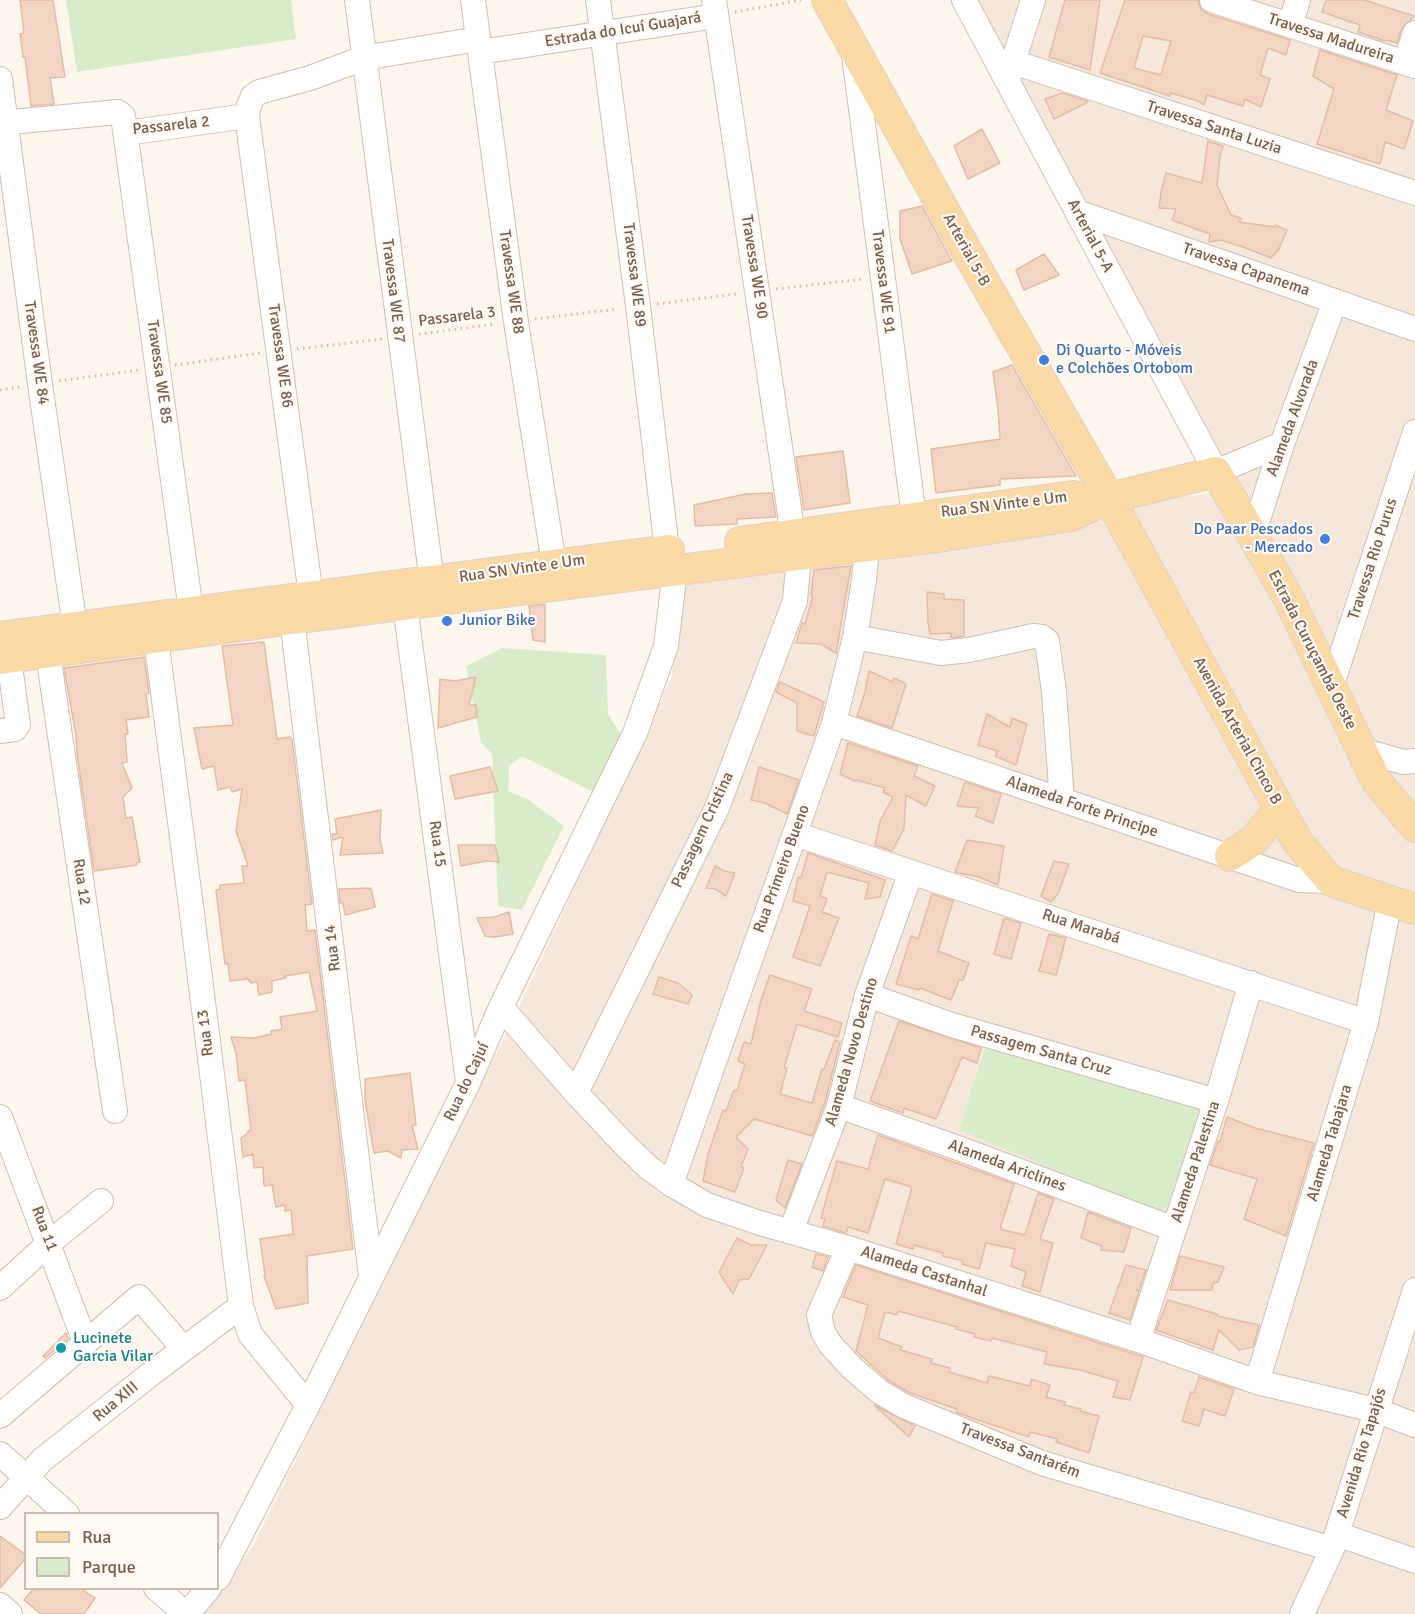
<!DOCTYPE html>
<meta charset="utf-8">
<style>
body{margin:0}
#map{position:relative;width:1415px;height:1614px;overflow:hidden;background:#fdf6ec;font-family:Signika,sans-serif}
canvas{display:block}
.legend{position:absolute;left:24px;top:1512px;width:195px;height:78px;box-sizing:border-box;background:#fffaf3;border:2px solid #cabbb1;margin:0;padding:8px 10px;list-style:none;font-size:18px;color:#7a5c4d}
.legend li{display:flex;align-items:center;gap:12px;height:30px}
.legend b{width:30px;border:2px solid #cabbb1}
</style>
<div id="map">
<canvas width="1415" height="1614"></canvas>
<ul class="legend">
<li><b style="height:8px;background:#fbd9a5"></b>Rua</li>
<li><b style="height:16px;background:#d8ecc9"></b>Parque</li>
</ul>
</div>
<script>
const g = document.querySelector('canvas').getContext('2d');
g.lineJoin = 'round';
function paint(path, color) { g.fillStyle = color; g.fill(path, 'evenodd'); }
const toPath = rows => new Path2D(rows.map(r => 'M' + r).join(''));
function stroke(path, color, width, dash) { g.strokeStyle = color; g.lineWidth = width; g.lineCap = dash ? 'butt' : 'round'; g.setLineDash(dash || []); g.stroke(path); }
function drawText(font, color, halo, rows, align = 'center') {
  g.font = font + ' Signika,sans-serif'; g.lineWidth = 4.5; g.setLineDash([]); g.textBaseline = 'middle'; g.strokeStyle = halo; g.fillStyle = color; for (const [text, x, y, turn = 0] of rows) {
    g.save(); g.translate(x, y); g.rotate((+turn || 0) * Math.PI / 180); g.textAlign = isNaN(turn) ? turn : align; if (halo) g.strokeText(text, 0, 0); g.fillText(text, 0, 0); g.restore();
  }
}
const residential = toPath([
 [964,0,1415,0,1415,1614,203,1614,252,1548,517,1012,672,676,683,564,1228,491]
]);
const green = toPath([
 [66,0,291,0,296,39,77,72],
 [502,648,606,655,608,714,625,741,595,793,522,756,509,766,508,791,527,799,564,826,522,910,498,906,492,754,481,742,466,666],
 [988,1040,1203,1104,1166,1215,959,1130]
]);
const building = toPath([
 [20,0,53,0,65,77,50,78,54,104,31,106,25,57,23,57,20,34,24,33,20,0],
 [1065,0,1100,0,1090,70,1049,57,1065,0],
 [1125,0,1198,0,1201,9,1208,14,1290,40,1286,55,1268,48,1260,75,1270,79,1261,107,1245,99,1243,106,1207,95,1204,105,1198,101,1171,93,1170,96,1100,73,1125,0],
 [1143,36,1171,41,1161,75,1134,68,1143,36],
 [1326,0,1364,0,1414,16,1402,28,1397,43,1386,40,1385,41,1358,32,1360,25,1322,12,1326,0],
 [1320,50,1397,75,1386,110,1413,121,1404,149,1385,142,1380,164,1317,144,1334,89,1313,76,1320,50],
 [1062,93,1087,101,1088,102,1054,119,1045,99,1062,93],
 [982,129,1000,163,968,179,954,146,982,129],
 [1208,141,1223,146,1220,156,1217,185,1231,215,1241,218,1239,222,1274,227,1275,225,1287,230,1279,249,1271,258,1243,247,1221,240,1209,242,1210,234,1172,220,1176,209,1159,208,1161,192,1166,173,1202,183,1208,141],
 [922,206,952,261,912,274,900,239,900,211,922,206],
 [1044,254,1059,275,1024,290,1016,270,1044,254],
 [1012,365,1076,476,1000,479,1000,485,936,493,931,449,1000,439,998,409,993,372,1012,365],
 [843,451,850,503,804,510,796,457,843,451],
 [772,493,776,517,737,519,737,524,695,526,694,505,746,494,772,493],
 [851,566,836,653,821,644,796,643,802,623,805,624,813,596,811,595,814,570,851,566],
 [927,592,944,594,944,599,964,600,964,636,951,638,951,633,930,634,928,622,927,592],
 [545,604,545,642,533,640,529,606,545,604],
 [264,642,277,739,290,737,292,740,312,904,305,905,307,931,315,930,353,1249,307,1256,308,1303,276,1309,264,1276,265,1276,260,1239,293,1234,291,1210,285,1211,285,1205,276,1207,272,1185,264,1186,263,1167,254,1168,253,1154,243,1157,241,1138,248,1133,248,1131,251,1130,245,1080,239,1081,236,1053,231,1037,253,1038,272,1034,271,1031,282,1029,280,1017,317,1011,309,972,285,976,286,978,272,981,272,992,259,995,257,982,251,983,248,979,230,981,228,963,225,964,216,890,220,889,220,885,244,883,242,866,248,866,236,831,242,789,232,792,230,787,218,790,214,766,202,769,194,728,233,725,222,646,264,642],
 [144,657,149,693,146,694,149,717,126,720,128,734,125,734,127,762,122,763,132,788,123,797,126,818,132,817,140,862,136,863,137,865,94,871,77,753,76,735,64,668,144,657],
 [869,671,893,682,894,678,906,684,892,728,857,716,865,692,869,671],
 [476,677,469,705,476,705,477,717,438,728,440,679,455,681,476,677],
 [780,682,824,702,814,736,797,731,797,703,776,692,780,682],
 [987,714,1010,727,1012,718,1027,724,1016,765,995,756,998,751,978,745,987,714],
 [848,743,918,766,914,776,935,786,926,806,906,795,904,829,892,851,875,845,880,821,893,797,883,792,885,788,856,780,855,781,840,774,848,743],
 [490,767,498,791,455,799,450,776,490,767],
 [759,767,799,780,787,814,765,803,751,800,759,767],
 [965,782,1001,794,993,823,975,816,979,808,957,806,965,782],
 [381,810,380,839,383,853,340,855,343,837,333,840,332,834,337,834,335,819,381,810],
 [967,840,1004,846,998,885,979,877,955,872,967,840],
 [458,845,495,845,499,862,486,861,461,866,458,845],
 [808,853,885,880,880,897,865,899,869,883,827,872,820,896,827,899,822,912,839,918,820,966,793,957,810,906,793,901,798,877,801,878,808,853],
 [1054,861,1069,864,1058,894,1051,902,1041,896,1054,861],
 [715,866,724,871,735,873,726,896,715,889,706,888,715,866],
 [371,888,375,907,345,915,343,903,340,903,339,889,371,888],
 [932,894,953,901,938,951,969,963,963,980,959,980,951,1000,920,988,919,990,896,984,911,936,918,939,932,894],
 [509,912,513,934,495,937,485,936,477,918,494,917,509,912],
 [1004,918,1021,923,1011,959,994,954,1004,918],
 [1049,934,1066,938,1056,975,1039,971,1049,934],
 [770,975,812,989,804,1011,842,1023,838,1037,797,1024,784,1068,787,1068,780,1094,812,1103,822,1069,824,1069,835,1040,840,1042,825,1102,812,1136,754,1119,736,1137,748,1149,741,1167,744,1168,735,1192,703,1181,708,1154,723,1110,726,1111,734,1090,737,1091,745,1064,738,1061,744,1042,751,1044,761,1000,770,975],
 [659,977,678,983,692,995,688,1004,653,994,659,977],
 [899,1021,981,1048,977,1063,962,1057,936,1119,904,1108,903,1113,870,1101,899,1021],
 [410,1073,416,1125,412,1126,418,1149,402,1150,401,1158,388,1151,374,1153,365,1100,365,1079,410,1073],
 [1227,1117,1255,1128,1314,1143,1286,1236,1244,1219,1257,1179,1210,1165,1218,1141,1220,1142,1227,1117],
 [878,1135,1014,1184,1000,1229,1025,1235,1038,1193,1054,1199,1040,1239,1053,1243,1040,1292,1022,1286,1026,1272,1011,1266,1015,1249,986,1243,979,1269,962,1264,963,1261,943,1256,943,1253,914,1245,913,1249,896,1244,912,1187,885,1179,868,1233,848,1227,846,1233,823,1226,825,1219,821,1218,837,1161,868,1169,878,1135],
 [788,1160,802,1164,785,1208,776,1200,788,1160],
 [1088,1212,1131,1228,1124,1252,1101,1250,1102,1246,1081,1238,1088,1212],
 [737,1238,751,1245,767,1245,749,1279,739,1280,733,1294,719,1272,737,1238],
 [816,1254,828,1257,823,1271,812,1267,816,1254],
 [1180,1256,1224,1267,1218,1282,1213,1283,1212,1290,1170,1290,1180,1256],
 [856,1265,1143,1357,1130,1400,1113,1397,1118,1381,1080,1370,1044,1364,1047,1352,992,1338,991,1341,974,1337,975,1334,956,1329,957,1327,898,1311,897,1315,885,1312,878,1338,902,1347,900,1350,932,1359,931,1363,950,1368,949,1372,987,1383,989,1376,1030,1386,1031,1379,1050,1385,1046,1397,1065,1402,1064,1405,1081,1409,1080,1411,1099,1416,1089,1453,1056,1442,1057,1439,1030,1432,1029,1437,972,1418,956,1412,957,1409,910,1393,888,1380,856,1351,868,1305,843,1297,856,1265],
 [1126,1265,1146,1270,1139,1290,1136,1290,1139,1291,1130,1320,1109,1313,1126,1265],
 [1168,1300,1217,1314,1217,1316,1259,1325,1253,1347,1239,1350,1219,1330,1213,1350,1156,1330,1168,1300],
 [66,1333,68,1339,45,1358,43,1356,66,1333],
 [1199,1377,1234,1389,1225,1416,1204,1409,1199,1426,1182,1421,1191,1392,1194,1393,1199,1377],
 [874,1405,915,1426,909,1437,874,1405],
 [0,1536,26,1555,26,1558,0,1588,0,1536],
 [34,1588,80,1588,95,1598,84,1614,41,1614,24,1600,34,1588]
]);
const path = toPath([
 [735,12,801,0],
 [776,289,865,279],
 [657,304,737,294],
 [535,319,618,309],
 [419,334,496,324],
 [297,349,383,339],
 [175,365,261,353],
 [59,381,139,370],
 [0,390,20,387]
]);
const minor = toPath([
 [357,0,432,582],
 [473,0,516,322,554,564],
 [598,0,638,306,667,550],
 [714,0,793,535],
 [964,0,1216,472,1282,444],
 [1212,0,1415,66],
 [1290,25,1298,0],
 [480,52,716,16],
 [854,55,914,517],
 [1013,62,1415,193],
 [1405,63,1415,33],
 [1008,78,1033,0],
 [0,79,40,384,75,627],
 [0,123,118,112,123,116,191,611],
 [126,133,247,116],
 [1077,212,1415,329],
 [1253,535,1282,444,1335,301],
 [311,596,247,116,248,108,253,96,259,92,310,78,364,58,478,39],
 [405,605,468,1082],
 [292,619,371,1276],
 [855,637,941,653,969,650,1033,636,1042,637,1047,641,1054,692,1062,800],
 [156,639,191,906,241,1306,250,1334,308,1405],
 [48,654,115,1111],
 [1331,687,1415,432],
 [834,723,1299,880,1331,881],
 [0,731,15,729,18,725,9,658],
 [1362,750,1403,762,1415,761],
 [795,834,1366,1022],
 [867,995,952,1025,1216,1101],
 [501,1007,576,1093,625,1145,649,1168,671,1184,707,1205,760,1223,848,1248,1138,1340,1257,1382,1375,1410,1415,1425],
 [576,1093,717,808,795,601,799,556],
 [839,1106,958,1148,1174,1229],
 [0,1117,85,1342],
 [671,1184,834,723,855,637,864,580,867,547],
 [791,1231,839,1106,867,995,911,872],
 [848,1248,819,1315,823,1332,830,1344,852,1368,880,1392,904,1406,1042,1463,1332,1549],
 [0,1288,49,1243,101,1201],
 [1138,1340,1216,1101,1251,983],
 [1257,1382,1366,1022,1390,900],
 [0,1416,139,1297,183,1348],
 [0,1454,67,1514],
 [0,1507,42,1460,148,1376,241,1306],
 [1337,1534,1415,1561],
 [218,1578,308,1405,468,1083,501,1007,635,733,666,646,675,570],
 [156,1588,186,1614],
 [0,1605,10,1614],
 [187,1614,209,1588],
 [1302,1614,1332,1549,1415,1290]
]);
const major = toPath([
 [827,0,974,264,1109,498,1297,841,1331,881,1415,909],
 [740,542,1073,496],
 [0,637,669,550],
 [0,659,292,619,931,538,1071,516,1109,498,1216,472,1289,599,1377,782,1415,827],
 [1230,856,1253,841,1279,809]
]);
const markers = [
 [1044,360,6,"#3f7fe0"],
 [1325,539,6,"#3f7fe0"],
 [447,621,6,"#3f7fe0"],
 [61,1348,6,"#0f9aa8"]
];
const streetNames = [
 ["Estrada do Icuí Guajará",623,30,-9],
 ["Travessa Madureira",1331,39,18],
 ["Passarela 2",171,126,-6],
 ["Travessa Santa Luzia",1214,128,18],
 ["Arterial 5-A",1090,236,62],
 ["Arterial 5-B",966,250,61],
 ["Travessa WE 90",754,267,81],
 ["Travessa Capanema",1246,270,19],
 ["Travessa WE 89",634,275,83],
 ["Travessa WE 88",511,282,82],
 ["Travessa WE 91",883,282,83],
 ["Travessa WE 87",393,291,83],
 ["Passarela 3",457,317,-7],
 ["Travessa WE 84",36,353,82],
 ["Travessa WE 86",280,356,82],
 ["Travessa WE 85",159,372,82],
 ["Alameda Alvorada",1293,418,-70],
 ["Rua SN Vinte e Um",1004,505,-7],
 ["Travessa Rio Purus",1373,559,-72],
 ["Rua SN Vinte e Um",522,569,-8],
 ["Estrada Curuçambá Oeste",1312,650,63],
 ["Avenida Arterial Cinco B",1237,731,61],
 ["Alameda Forte Principe",1082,807,19],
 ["Passagem Cristina",703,830,-65],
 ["Rua 15",437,844,82],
 ["Rua Primeiro Bueno",782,869,-70],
 ["Rua 12",81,882,81],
 ["Rua Marabá",1081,927,18],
 ["Rua 14",333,948,-97],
 ["Rua 13",206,1033,-97],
 ["Passagem Santa Cruz",1041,1051,16],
 ["Alameda Novo Destino",852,1052,-74],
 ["Rua do Cajuí",467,1082,-65],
 ["Alameda Tabajara",1330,1143,-73],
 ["Alameda Palestina",1196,1162,-72],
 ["Alameda Ariclines",1007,1166,20],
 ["Rua 11",44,1229,69],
 ["Alameda Castanhal",924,1272,18],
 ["Rua XIII",116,1402,-40],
 ["Travessa Santarém",1020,1451,21],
 ["Avenida Rio Tapajós",1362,1453,-73]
];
const shopNames = [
 ["Di Quarto - Móveis",1056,351],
 ["e Colchões Ortobom",1056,369],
 ["Do Paar Pescados",1313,530,"right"],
 ["- Mercado",1313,548,"right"],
 ["Junior Bike",459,621]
];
const cultureNames = [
 ["Lucinete",73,1339],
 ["Garcia Vilar",73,1357]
];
paint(residential, '#f5e8da');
paint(green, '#d8ecc9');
paint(building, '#f3d5c3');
stroke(building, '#e6bba3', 1.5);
stroke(minor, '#d1beb0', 26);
stroke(major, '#dad1cd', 32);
stroke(path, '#d9b8a5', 3, [1.5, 4.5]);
stroke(minor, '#fff', 24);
stroke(major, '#fbd9a5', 30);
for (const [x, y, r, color] of markers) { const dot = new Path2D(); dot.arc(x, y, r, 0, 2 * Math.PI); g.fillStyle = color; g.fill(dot); stroke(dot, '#fffaf3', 2); }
drawText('16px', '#7a5c4d', '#fffaf3', streetNames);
drawText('16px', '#366cbe', '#fffaf3', shopNames, 'left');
drawText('16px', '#0d838f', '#fffaf3', cultureNames, 'left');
</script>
